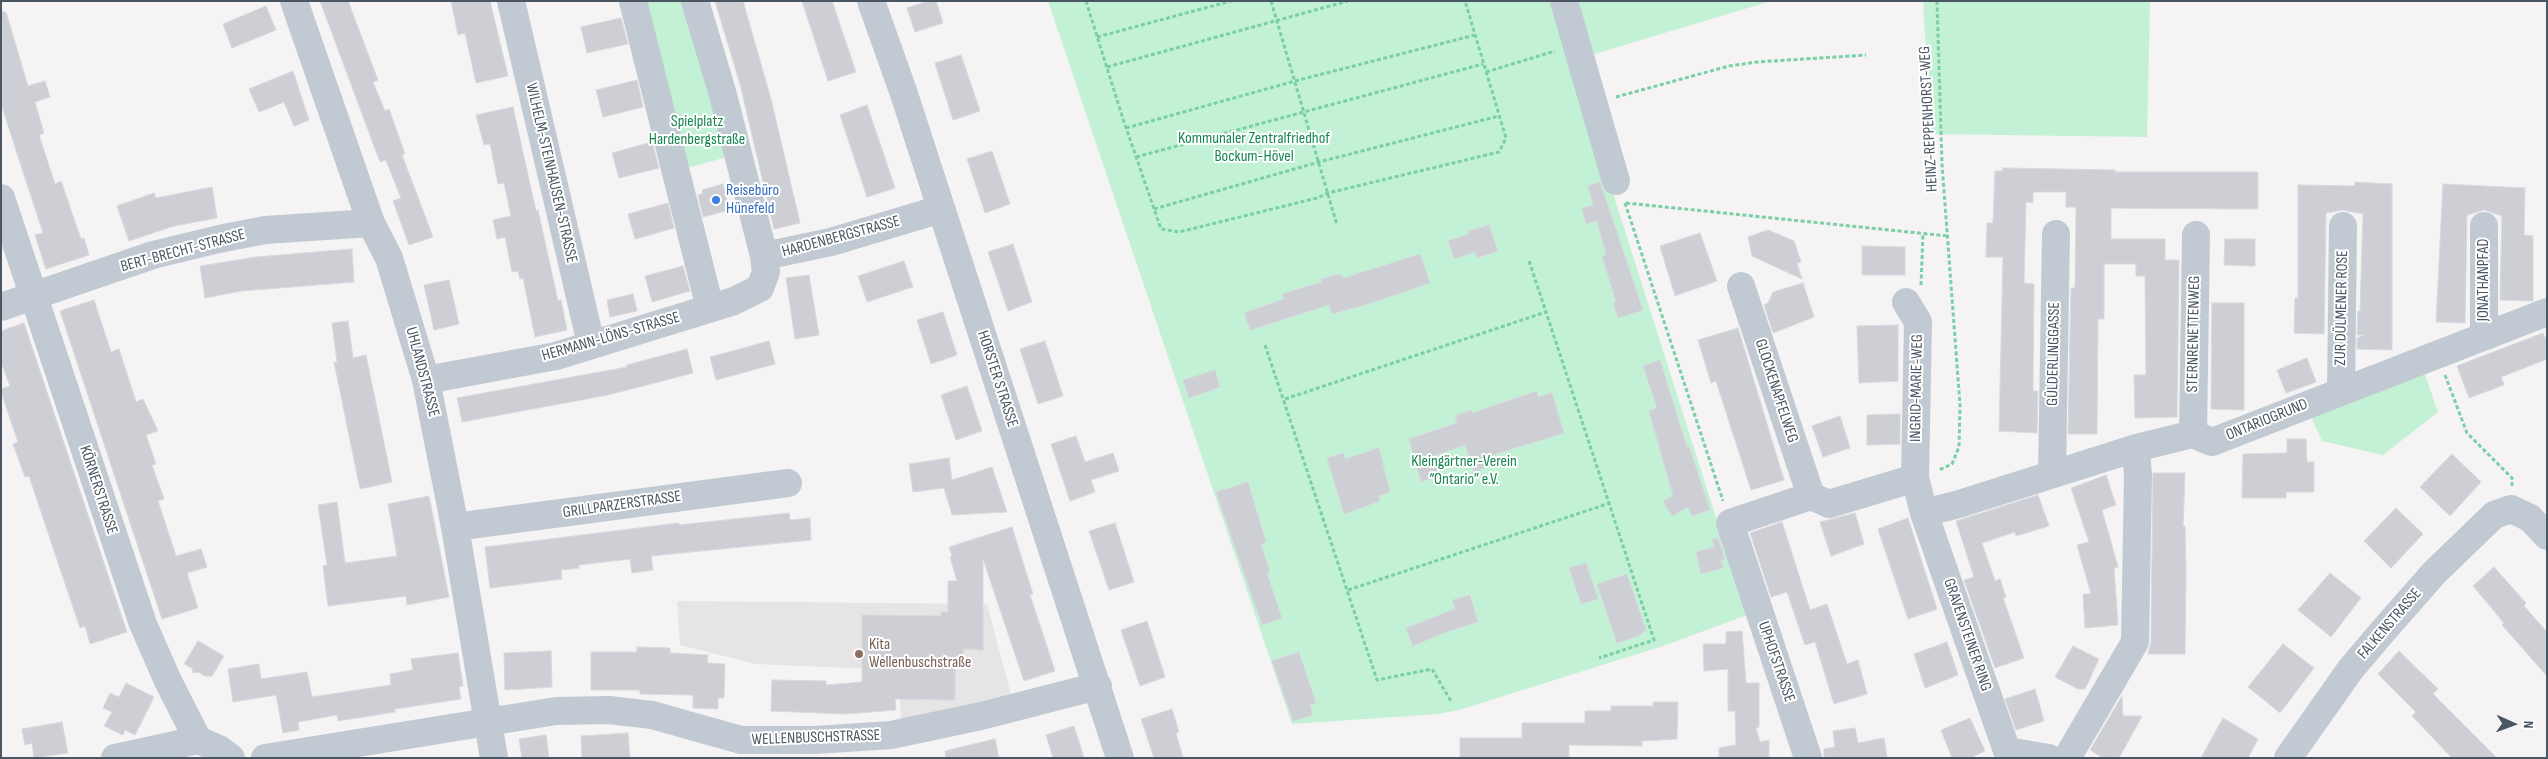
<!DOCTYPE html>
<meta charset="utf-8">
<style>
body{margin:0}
#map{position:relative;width:2548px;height:759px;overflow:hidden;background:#f5f3f3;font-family:"Sofia Sans Condensed",sans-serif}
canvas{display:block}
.frame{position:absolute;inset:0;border:2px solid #4a5661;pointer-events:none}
.north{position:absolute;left:2488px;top:699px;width:50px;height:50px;-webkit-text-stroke:4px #fff;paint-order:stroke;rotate:92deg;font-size:14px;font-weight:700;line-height:20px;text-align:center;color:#4a5661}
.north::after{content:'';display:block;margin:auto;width:18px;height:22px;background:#4a5661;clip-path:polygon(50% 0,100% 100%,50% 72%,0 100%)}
</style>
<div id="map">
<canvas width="2548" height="759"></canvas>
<div class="frame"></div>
<div class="north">N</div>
</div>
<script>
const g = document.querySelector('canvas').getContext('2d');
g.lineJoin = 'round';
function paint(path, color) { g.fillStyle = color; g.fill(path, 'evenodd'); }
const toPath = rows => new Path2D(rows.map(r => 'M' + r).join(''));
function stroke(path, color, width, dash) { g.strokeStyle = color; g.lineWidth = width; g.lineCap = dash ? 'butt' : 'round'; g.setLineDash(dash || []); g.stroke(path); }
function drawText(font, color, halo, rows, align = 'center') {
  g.font = font + ' "Sofia Sans Condensed",sans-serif'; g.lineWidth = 4; g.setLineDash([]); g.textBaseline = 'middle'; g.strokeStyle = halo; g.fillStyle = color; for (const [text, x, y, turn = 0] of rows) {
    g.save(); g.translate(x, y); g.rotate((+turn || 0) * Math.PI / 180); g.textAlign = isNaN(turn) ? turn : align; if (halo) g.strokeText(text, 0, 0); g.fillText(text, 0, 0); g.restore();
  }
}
const education = toPath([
 [677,601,987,604,1011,695,901,721,899,670,756,664,680,645]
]);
const green = toPath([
 [644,1,686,1,727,157,683,169],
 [1048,1,1771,1,1571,61,1747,615,1666,645,1459,710,1438,714,1292,724],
 [1923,1,2150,1,2147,137,1931,134],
 [2423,369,2438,412,2383,455,2322,441,2308,410]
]);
const building = toPath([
 [320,1,348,1,378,80,373,82,385,111,389,109,405,154,402,155,433,237,409,245,393,201,401,198,386,160,380,162,320,1],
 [451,1,490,1,508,76,476,83,465,33,458,35,451,1],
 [715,1,743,1,771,99,800,223,774,229,740,84,715,1],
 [802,1,832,1,856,72,828,81,802,1],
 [928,1,936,1,943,23,915,32,907,8,928,1],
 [266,6,276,30,232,48,223,24,266,6],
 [1,12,6,12,28,86,45,81,50,97,35,102,44,133,39,135,55,184,61,181,81,239,84,238,89,255,46,269,35,235,43,233,1,104,1,12],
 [621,18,628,44,587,53,581,27,621,18],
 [961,55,980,111,953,120,935,63,961,55],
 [293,71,309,120,294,126,284,102,259,112,249,89,293,71],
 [637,80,643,107,603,117,596,90,637,80],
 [867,105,895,188,867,197,840,115,867,105],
 [513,107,536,211,538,210,558,301,561,300,567,330,535,337,523,278,520,279,518,271,512,272,505,237,497,239,493,220,511,216,504,183,498,184,490,144,484,145,476,115,513,107],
 [652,142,659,168,619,178,612,153,652,142],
 [992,151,1010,204,985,213,967,159,992,151],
 [2003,168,2115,170,2115,172,2258,172,2258,208,2255,209,2111,208,2111,239,2165,239,2165,260,2179,260,2177,417,2135,418,2134,375,2146,375,2145,276,2136,276,2136,264,2104,264,2104,319,2098,319,2097,434,2068,434,2071,288,2075,288,2076,207,2066,207,2066,192,2033,192,2033,203,2026,202,2024,283,2034,284,2033,391,2038,391,2037,433,1999,431,2003,257,1986,257,1987,223,1993,223,1995,171,2003,171,2003,168],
 [1600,182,1643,310,1618,318,1613,303,1616,302,1602,256,1606,255,1597,221,1586,224,1582,208,1593,205,1588,186,1600,182],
 [2355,182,2392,184,2392,350,2357,349,2357,338,2365,335,2357,335,2358,311,2360,311,2363,214,2343,210,2326,213,2324,334,2294,333,2295,298,2298,298,2298,185,2355,186,2355,182],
 [723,184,729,210,703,217,698,195,703,193,702,190,723,184],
 [2443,184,2525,188,2524,235,2533,236,2533,301,2500,300,2502,216,2484,210,2467,215,2465,323,2436,322,2443,184],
 [212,187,217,218,174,226,129,241,117,206,154,193,156,198,212,187],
 [668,203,674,228,635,239,628,214,668,203],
 [1489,225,1498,251,1477,258,1475,252,1454,259,1448,241,1469,234,1468,231,1489,225],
 [1768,230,1794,241,1801,262,1797,263,1802,279,1752,256,1748,237,1768,230],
 [1700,233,1717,281,1675,296,1660,246,1700,233],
 [2225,239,2255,239,2255,266,2224,265,2225,239],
 [1013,244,1032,302,1008,311,988,252,1013,244],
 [1862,246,1905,247,1905,275,1862,275,1862,246],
 [352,249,354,282,241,291,205,298,200,266,256,257,352,249],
 [1420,254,1430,283,1368,304,1332,314,1329,305,1250,330,1244,313,1284,299,1282,294,1322,282,1321,279,1339,274,1344,278,1420,254],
 [904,261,913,287,867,302,858,276,904,261],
 [683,266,690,291,652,302,645,276,683,266],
 [809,275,819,335,795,339,786,278,809,275],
 [449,280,459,324,434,330,424,285,449,280],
 [1803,283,1814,317,1773,333,1764,305,1768,303,1773,292,1803,283],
 [633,294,637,311,610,317,607,300,633,294],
 [94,300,111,352,119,349,136,402,143,399,158,431,146,435,156,464,152,465,164,499,158,501,176,556,201,549,207,567,187,573,198,608,162,619,60,311,94,300],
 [2212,303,2244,303,2244,410,2211,409,2212,303],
 [943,312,957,355,931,364,917,320,943,312],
 [348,321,353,358,366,355,392,482,360,489,334,362,337,362,332,323,348,321],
 [24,323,127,632,90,644,85,626,80,628,29,476,25,477,13,444,18,442,1,392,1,389,10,386,1,362,1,331,24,323],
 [1898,325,1898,381,1859,383,1857,326,1898,325],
 [1738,328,1784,480,1751,490,1716,381,1711,383,1698,340,1738,328],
 [2543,333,2547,342,2547,359,2501,377,2504,385,2469,398,2457,366,2543,333],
 [769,341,775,364,716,380,710,357,769,341],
 [1045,341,1063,396,1038,404,1020,349,1045,341],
 [687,349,693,373,608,395,462,422,457,398,627,367,627,365,687,349],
 [2307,358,2316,382,2286,393,2277,370,2307,358],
 [1660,360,1687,447,1689,446,1710,510,1692,516,1688,507,1672,516,1663,501,1673,496,1649,411,1657,408,1643,366,1660,360],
 [1215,370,1220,387,1189,398,1183,380,1215,370],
 [967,386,982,431,956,440,941,395,967,386],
 [1537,391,1538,397,1552,393,1564,433,1486,457,1489,466,1474,472,1465,445,1433,456,1439,476,1421,482,1409,439,1457,423,1455,416,1471,410,1472,413,1537,391],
 [1900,414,1900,444,1867,445,1867,415,1900,414],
 [1840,416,1850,448,1823,457,1812,426,1840,416],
 [1076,436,1085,462,1113,453,1119,471,1091,480,1095,492,1070,501,1051,444,1076,436],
 [2287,439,2306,439,2307,462,2314,462,2314,492,2286,492,2286,498,2242,498,2243,454,2287,453,2287,439],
 [1379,448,1390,492,1379,496,1380,501,1344,514,1327,458,1344,453,1345,459,1379,448],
 [2452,454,2481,482,2450,516,2420,487,2452,454],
 [949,458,952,480,992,467,1007,512,952,515,944,488,913,492,909,464,949,458],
 [2153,473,2185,473,2183,526,2185,526,2186,572,2185,654,2148,654,2151,642,2153,473],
 [2106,475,2116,505,2102,510,2118,567,2114,568,2118,625,2085,628,2083,594,2091,594,2077,545,2089,542,2071,488,2106,475],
 [1248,482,1266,542,1259,545,1261,545,1270,572,1267,573,1282,618,1262,625,1216,492,1248,482],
 [2038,495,2049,526,2016,536,2015,532,1982,543,1995,581,2000,579,2006,597,2003,598,2024,658,1995,668,1964,580,1974,577,1956,521,2038,495],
 [429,496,449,597,407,605,406,596,328,606,323,566,327,565,318,505,337,502,345,563,397,556,388,504,429,496],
 [2396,508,2423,534,2391,568,2364,541,2396,508],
 [789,513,790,520,810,518,811,540,651,556,653,570,632,573,630,559,579,565,579,568,561,570,562,579,490,588,485,547,679,523,679,525,789,513],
 [1855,513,1864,544,1831,556,1820,522,1855,513],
 [1908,518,1937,609,1908,619,1878,529,1908,518],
 [1782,522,1810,610,1827,604,1847,664,1858,660,1867,694,1834,704,1815,642,1805,645,1787,592,1771,597,1750,533,1782,522],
 [1115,523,1134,582,1109,590,1089,531,1115,523],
 [1012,527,1033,594,1030,595,1055,671,1024,681,983,559,983,650,964,649,963,656,955,656,955,700,895,699,896,710,845,714,771,711,772,680,826,681,826,685,862,682,862,615,941,616,941,612,948,612,948,581,957,581,950,557,952,556,949,547,1012,527],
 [1718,538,1725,559,1721,560,1723,568,1701,574,1696,552,1715,547,1712,540,1718,538],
 [1586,563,1598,599,1581,604,1569,568,1586,563],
 [2494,567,2526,603,2524,606,2547,632,2547,676,2502,625,2504,623,2473,586,2494,567],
 [2330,573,2361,598,2331,637,2298,610,2330,573],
 [1627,574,1646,630,1638,636,1617,643,1597,584,1627,574],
 [1470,595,1478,622,1446,632,1413,646,1406,628,1455,609,1452,600,1470,595],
 [1147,621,1165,677,1140,686,1121,630,1147,621],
 [1742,631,1746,683,1759,683,1759,727,1756,728,1760,742,1769,740,1769,758,1719,758,1719,748,1736,745,1735,711,1728,711,1728,669,1704,671,1703,644,1726,644,1726,632,1742,631],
 [198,641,224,656,212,676,205,676,198,672,193,673,192,668,184,664,198,641],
 [1947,642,1958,675,1925,688,1914,654,1947,642],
 [2283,644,2314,668,2280,713,2248,687,2283,644],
 [2073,646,2099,659,2085,689,2078,689,2055,677,2073,646],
 [637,647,670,648,670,653,708,655,707,663,725,664,724,698,718,698,718,709,693,708,693,695,640,694,640,690,591,690,591,652,637,652,637,647],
 [551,651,552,687,505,690,504,653,551,651],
 [2399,651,2438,689,2433,694,2497,758,2452,758,2412,716,2416,712,2378,674,2399,651],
 [1299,652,1316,703,1310,705,1313,715,1293,721,1272,661,1299,652],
 [458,653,463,686,459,687,461,699,395,709,395,712,338,721,337,715,298,722,299,730,283,733,276,695,233,702,228,669,259,664,261,679,307,672,312,697,391,685,390,674,413,670,411,659,458,653],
 [126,683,154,697,135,735,125,730,123,735,104,726,112,712,103,708,110,693,119,697,126,683],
 [2035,689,2044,721,2016,730,2005,699,2035,689],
 [2122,696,2123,716,2142,716,2119,758,2103,758,2090,750,2122,696],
 [1653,702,1678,702,1677,739,1642,741,1642,746,1569,745,1569,758,1460,758,1460,738,1522,738,1522,723,1585,723,1585,711,1611,711,1611,706,1653,706,1653,702],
 [1172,709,1179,732,1176,733,1183,758,1154,758,1141,719,1172,709],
 [1970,718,1985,751,1970,758,1952,758,1941,730,1970,718],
 [2223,718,2258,739,2248,758,2201,758,2223,718],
 [62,722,68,753,34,758,32,743,25,745,22,729,62,722],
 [1074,726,1084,758,1053,758,1046,735,1074,726],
 [1855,728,1858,743,1884,738,1887,758,1824,758,1824,749,1835,747,1833,731,1855,728],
 [628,733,630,758,582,758,581,736,628,733],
 [546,735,549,758,522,758,519,739,546,735],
 [995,739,999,758,946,758,945,751,995,739]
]);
const path = toPath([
 [1086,1,1123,119,1161,229,1179,232,1317,198,1328,193,1499,152,1506,138,1465,1],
 [1271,1,1337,225],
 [1937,1,1942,164,1960,405,1959,447,1952,464,1939,470],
 [1097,37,1231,1],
 [1107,67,1348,1],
 [1486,72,1555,51],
 [1616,97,1729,66,1757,62,1866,55],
 [1126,128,1295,81,1475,35],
 [1136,157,1483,64],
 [1625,203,1723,501],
 [1626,203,1948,236],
 [1154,209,1319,162,1499,116],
 [1529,261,1546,312],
 [1921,285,1923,233],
 [1265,345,1377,680,1432,669,1452,703],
 [2445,375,2467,433,2512,478,2512,486],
 [1285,399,1546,312,1654,640,1599,658],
 [1348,590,1610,503]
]);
const minor = toPath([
 [294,1,371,223,389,258,426,380,455,527,494,758],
 [511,1,591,344],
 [633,1,710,308],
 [695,1,723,95,764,256,831,242,941,209],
 [871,1,903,91,1120,758],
 [1564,1,1616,181],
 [1,198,143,624,168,681,198,740,219,749,231,758],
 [2484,226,2484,334],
 [1741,286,1811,496],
 [1906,302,1918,322,1915,478,1924,513,2007,751,2049,758],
 [1,307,153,255,219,239,265,230,371,223],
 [426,380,556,356,734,301,760,288,766,272,764,256],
 [2341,391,2343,226],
 [2193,434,2196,235],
 [2052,474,2056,234],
 [1924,513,1959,504,2136,448,2193,434,2212,442,2547,312],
 [455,527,788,483],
 [115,758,198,740],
 [265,758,556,711,609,710,652,715,741,740,815,740,891,735,981,716,1098,686],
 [1808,758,1730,523,1811,496,1829,504,1915,478],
 [2067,758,2135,642,2138,476,2136,448],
 [2288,758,2350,670,2383,631,2434,573,2494,515,2511,509,2530,518,2547,536]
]);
const markers = [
 [716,200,5,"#3f7fe0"],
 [859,654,5,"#8d6e63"]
];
const streetNames = [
 ["HEINZ-REPPENHORST-WEG",1929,119,-93],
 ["WILHELM-STEINHAUSEN-STRASSE",551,173,77],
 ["HARDENBERGSTRASSE",841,237,-15],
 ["BERT-BRECHT-STRASSE",183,251,-15],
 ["JONATHANPFAD",2484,280,-90],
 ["ZUR DÜLMENER ROSE",2342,308,-89],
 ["STERNRENETTENWEG",2194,334,-89],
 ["HERMANN-LÖNS-STRASSE",611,337,-16],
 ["GÜLDERLINGGASSE",2054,354,-89],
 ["UHLANDSTRASSE",422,372,75],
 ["HORSTER STRASSE",997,379,72],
 ["INGRID-MARIE-WEG",1917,388,-89],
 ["GLOCKENAPFELWEG",1776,391,72],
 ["ONTARIOGRUND",2267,420,-22],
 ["KÖRNERSTRASSE",98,490,72],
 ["GRILLPARZERSTRASSE",622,505,-8],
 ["FALKENSTRASSE",2390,624,-49],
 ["GRAVENSTEINER RING",1967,635,71],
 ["UPHOFSTRASSE",1776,662,71],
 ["WELLENBUSCHSTRASSE",816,738,-2]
];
const parkNames = [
 ["Spielplatz",697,122],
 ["Hardenbergstraße",697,140],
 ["Kommunaler Zentralfriedhof",1254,139],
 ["Bockum-Hövel",1254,157],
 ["Kleingärtner-Verein",1464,462],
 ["“Ontario” e.V.",1464,480]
];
const shopNames = [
 ["Reisebüro",726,191],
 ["Hünefeld",726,209]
];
const educationNames = [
 ["Kita",869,645],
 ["Wellenbuschstraße",869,663]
];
paint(education, '#e6e4e5');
paint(green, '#c3f1d5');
paint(building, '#cdcfd5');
stroke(building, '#d7d9de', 1);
stroke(path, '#7ad0a6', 3, [4, 2.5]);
stroke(minor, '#c1cad2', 28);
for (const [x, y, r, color] of markers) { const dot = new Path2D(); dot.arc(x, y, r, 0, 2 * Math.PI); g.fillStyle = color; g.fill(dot); stroke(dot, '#fff', 2); }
drawText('16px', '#4a5661', '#fff', streetNames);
drawText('16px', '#17864f', '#fff', parkNames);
drawText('16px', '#366cbe', '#fff', shopNames, 'left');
drawText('16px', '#785e54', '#fff', educationNames, 'left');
</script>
